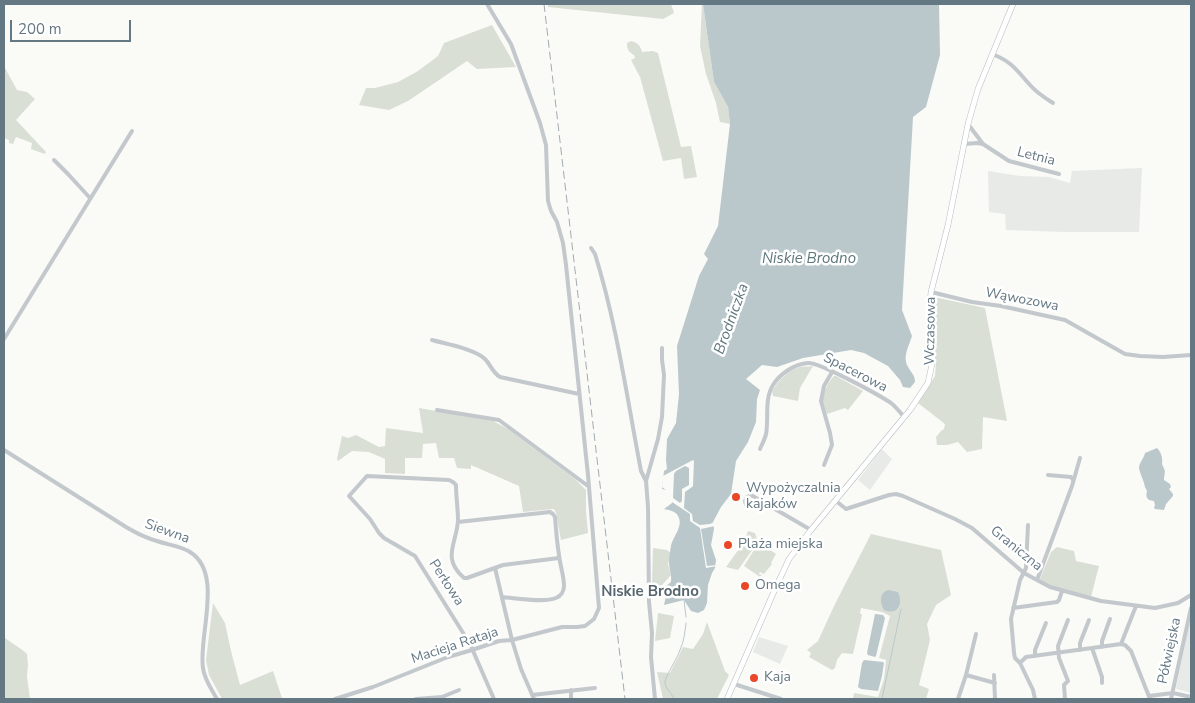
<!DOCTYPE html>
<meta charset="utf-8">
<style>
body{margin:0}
#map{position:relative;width:1195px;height:703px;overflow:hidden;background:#fafaf7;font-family:"Nunito Sans",sans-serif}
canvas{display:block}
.frame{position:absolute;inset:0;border:5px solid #647883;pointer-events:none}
.scale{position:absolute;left:10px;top:20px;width:121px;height:22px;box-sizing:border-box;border:2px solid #647883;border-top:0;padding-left:6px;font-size:15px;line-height:18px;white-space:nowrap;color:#647883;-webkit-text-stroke:4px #fff;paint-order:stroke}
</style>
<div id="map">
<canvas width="1195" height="703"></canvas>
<div class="frame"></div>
<div class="scale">200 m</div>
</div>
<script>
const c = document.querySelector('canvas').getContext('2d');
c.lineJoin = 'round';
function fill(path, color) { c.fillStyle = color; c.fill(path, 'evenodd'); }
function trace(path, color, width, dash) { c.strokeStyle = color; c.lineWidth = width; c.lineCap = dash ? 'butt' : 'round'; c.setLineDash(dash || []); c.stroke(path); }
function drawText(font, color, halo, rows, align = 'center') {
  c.font = font + ' "Nunito Sans",sans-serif'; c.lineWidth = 5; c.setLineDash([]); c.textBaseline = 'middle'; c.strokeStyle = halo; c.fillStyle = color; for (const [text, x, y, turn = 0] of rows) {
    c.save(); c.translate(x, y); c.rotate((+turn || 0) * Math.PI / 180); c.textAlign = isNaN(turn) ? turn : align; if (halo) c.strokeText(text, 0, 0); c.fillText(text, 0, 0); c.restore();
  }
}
const built = new Path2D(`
 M1142,168L1139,232H1064L1006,230L1005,214L989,212L988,171L1020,176L1049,177L1070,183L1072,171Z
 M882,449L892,459L870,490L858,480Z
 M1191,615V693L1177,689L1176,688Z
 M759,637L788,646L780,664L753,652Z`);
const green = new Path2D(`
 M548,4H671L674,13L663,19L548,7Z
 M702,4H703L714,82L728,107L730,124L720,122L716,103L706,74L700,46Z
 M492,25L516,67L477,69L467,61L408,101L389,110L359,105L366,88H375L398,82L418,71L438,56L444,43Z
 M631,41C638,43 640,45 642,52L653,51L658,53L681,147L691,146L697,177L684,179L681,158L663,161L640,77L631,60L635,58L634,55C629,52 627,50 627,43Z
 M4,66L17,90L27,92L35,99L16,120L46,152L45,154L31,149L32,143L16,137L13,144L9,143V140L4,138Z
 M934,297L985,308L1007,421L983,417L982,449L967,452L958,442L947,445H937L936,437L941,431L944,429L945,424L918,403L935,376L936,362L933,310Z
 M813,366L800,388L798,401L773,396L772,391C778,381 788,370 800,367C804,366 809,367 813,366Z
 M834,376H836L863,391L848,410L845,408L827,414C826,411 824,406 823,402C822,394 828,382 834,376Z
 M419,408L493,421L508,429L575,479L586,490V510L588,533L561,540L556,513L554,509L523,512L519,486L471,465V469L457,468L454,458H439L436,443L423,444L422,458H405V474L385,473V459L369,452L352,451L338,461L337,459L342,436L348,438L356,435L379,447L385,446L386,428L423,433Z
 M748,531L755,533L758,542L738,570L726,567L744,542Z
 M871,534L941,550L951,595L936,605L927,624L930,640L919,685L929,689L926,699H853L854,693L878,697L884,679L886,660L879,658L890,616L882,612L861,608L860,613L862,615L853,654L842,653L837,660L835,668L832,670L809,657L811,653L807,650L818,641L835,604Z
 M759,542L776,554L771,563L772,564L764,574L760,572L759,574L762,575L760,577L744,566Z
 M1057,547L1074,551L1076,561L1099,566L1091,597L1062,590L1039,581L1051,552Z
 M653,548L667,550L671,553L668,564L671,575L663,584L658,595H654L652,582Z
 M213,603L225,623L231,651L240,685L273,671L282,698L278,699H222L209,675L206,660Z
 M658,613L674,616L670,638L655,641Z
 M707,622L725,671L729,675L717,699H663L657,672L670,673L683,647L693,649L703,634Z
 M4,637C11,643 20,647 27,654L28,665L27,676L30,699H4Z`);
const water = new Path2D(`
 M703,4H939L940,55L926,107L913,117L902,310L912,336C909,346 902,357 908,367C912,374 915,375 915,382L910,388L903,387L900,380L888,366L864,353L851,350L803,358L777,367L762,365L746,379L760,390L757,399L756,422L748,442L736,461L731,494L721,507L713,522L714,529L711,545L716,560L715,568L712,573L708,585L707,603L704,610L698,613L691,611L684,600L664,605L667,592L664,588L671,582C672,575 669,569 669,562C669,557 670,551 671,546C673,536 684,526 678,516C676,511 668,510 664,509L672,503V491L662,489L664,471L667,469L666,460L667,439L676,423L679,394L677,346L699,276L708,259L704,254L718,226L730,124L728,107L714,82Z
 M1157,448C1161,452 1163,458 1162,464L1165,471L1164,478V480L1170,484L1171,487L1169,489L1173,494V496L1166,504L1164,510L1155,509L1154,508L1155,505L1154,501L1149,500C1146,497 1146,495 1147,491L1145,487C1144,481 1140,474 1139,468C1139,463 1144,458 1145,453Z
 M888,590L898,592C903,603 899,616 884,610C880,603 879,593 888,590Z
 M875,614L883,615L885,618L876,656L875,657L868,655L867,653Z
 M864,660L883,662L884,663L882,676L878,691L861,689L858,687L862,663Z`);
const pier = new Path2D(`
 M693,460L694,461L693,486L692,487L685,492L684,508L692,514L693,521L700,525L710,524L716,521L715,526L701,529L707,566L717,565V566L706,568L700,528L690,521V514L672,502L670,500L671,494L662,487L663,476ZM685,466L689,468V485L682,489V501L680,503L673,498L674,474L676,471Z`);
const stream = new Path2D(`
 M684,600L686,617
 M674,699C672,693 665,689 665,682C665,677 678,657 680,650C684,642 685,631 686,623
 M882,699L901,609`);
const street = new Path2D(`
 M992,54C1013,62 1017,71 1031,86C1037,93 1045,98 1053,103
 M968,124L983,144
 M964,144L977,143L983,144L1009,161L1059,174
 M54,160L68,174L90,198
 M591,248L595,254C617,325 627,398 641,471L646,481
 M931,292L972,302L1001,306L1065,320L1125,354L1140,356L1163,357L1191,355
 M4,339L132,131
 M432,340C446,344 475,349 485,359C491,365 492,372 500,377L579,394
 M437,410L499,420L588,486
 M760,449C762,444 765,439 766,434C769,419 764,399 773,385C780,374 794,364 808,363C819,362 879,395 891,403C896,407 900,412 904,417
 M4,450L126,527C136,533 146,538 157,541C168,545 181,546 190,552C224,573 198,636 203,668C204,679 212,690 217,699
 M824,465L832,445L830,433L821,401L824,386L832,372
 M1048,475L1071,477L1073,480
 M759,499L753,506L750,507L746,505L745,501L747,497L751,495L811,530
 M836,501L846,509L889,495L896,494L903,496L955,519L972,528L1024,573L1050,587L1101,601L1155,608L1178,603L1191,595
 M458,522L550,512L553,514L555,517C556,530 557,543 559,555C560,565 564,576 564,586C564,591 561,596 556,598C543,603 516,598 502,597
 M495,568L512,640L521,669L534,699
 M1037,580L1072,486L1080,458
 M1013,608L1057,602L1059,600L1062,591
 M1121,644L1136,606
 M1102,647V641L1110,619
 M1092,648L1102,677V683
 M1080,650V643L1089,620
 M1035,656V650L1046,623
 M1020,663L1015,658L1014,653L1011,619L1020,580L1026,568L1028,525
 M966,675L995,683
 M994,675L995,699
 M734,684L781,699
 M571,690V699
 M532,695L595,688
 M1149,696L1173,693L1191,697
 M335,699L373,687L448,657L472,650L499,641L512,640L562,627H577L585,626L594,619L599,608L588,475L566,265L563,243L557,222L551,211L548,201L546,145L540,123L511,44L487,4
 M416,699L442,697L459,690
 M494,699L470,644L415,556L384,538L379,533L370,519L349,496L367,476L449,480L453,482L456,485C456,497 458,509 458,520C457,543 441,558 464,578H467L503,565L559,558
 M655,699L651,657L652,633L649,602L648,507L646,481L658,439L662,417L664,375L662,360V348
 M958,699L966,675L976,634
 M1035,699L1033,690L1020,663L1026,657L1121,644L1125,645L1131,651L1150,699
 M1065,699L1064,685L1068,681L1059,658L1058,646L1068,620
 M1171,699L1191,608`);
const secondary = new Path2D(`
 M727,699L776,587L789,559L811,530L910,410L928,383L932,364L933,353L930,305L931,292L948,225L968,124L978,89L1013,4`);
const rail = new Path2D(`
 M544,4L625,699`);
const markers = [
 [736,497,5,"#e94728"],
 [728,545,5,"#e94728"],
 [745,586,5,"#e94728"],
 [754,678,5,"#e94728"]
];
const streetNames = [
 ["Letnia",1036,157,14],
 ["Wąwozowa",1022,300,11],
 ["Wczasowa",931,331,-89],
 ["Spacerowa",855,373,27],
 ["Siewna",167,532,20],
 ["Graniczna",1016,549,39],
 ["Perłowa",446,583,57],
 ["Macieja Rataja",455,646,-18],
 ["Półwiejska",1170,651,-78]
];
const poiNames = [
 ["Wypożyczalnia",746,489],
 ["kajaków",746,505],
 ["Plaża miejska",738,545],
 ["Omega",755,586],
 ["Kaja",764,678]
];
const waterNames = [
 ["Niskie Brodno",809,259],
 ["Brodniczka",732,319,-70]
];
const neighbourhoodNames = [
 ["Niskie Brodno",650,592]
];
fill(built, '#e8eae8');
fill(green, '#dadfd6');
fill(water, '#bac8cb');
fill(pier, '#fafaf7');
trace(stream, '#bac8cb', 1);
trace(secondary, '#b5bcc0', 6);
trace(street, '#c3c8cc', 4);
trace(secondary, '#fff', 5);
trace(rail, '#a2abb0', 1, [8, 4]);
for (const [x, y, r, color] of markers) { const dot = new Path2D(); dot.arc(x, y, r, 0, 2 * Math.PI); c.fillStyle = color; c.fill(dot); trace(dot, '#fff', 2); }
drawText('14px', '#647883', '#fff', streetNames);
drawText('14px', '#647883', '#fff', poiNames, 'left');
drawText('italic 15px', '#5e777d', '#fff', waterNames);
drawText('bold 15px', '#56656e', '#fff', neighbourhoodNames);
</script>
